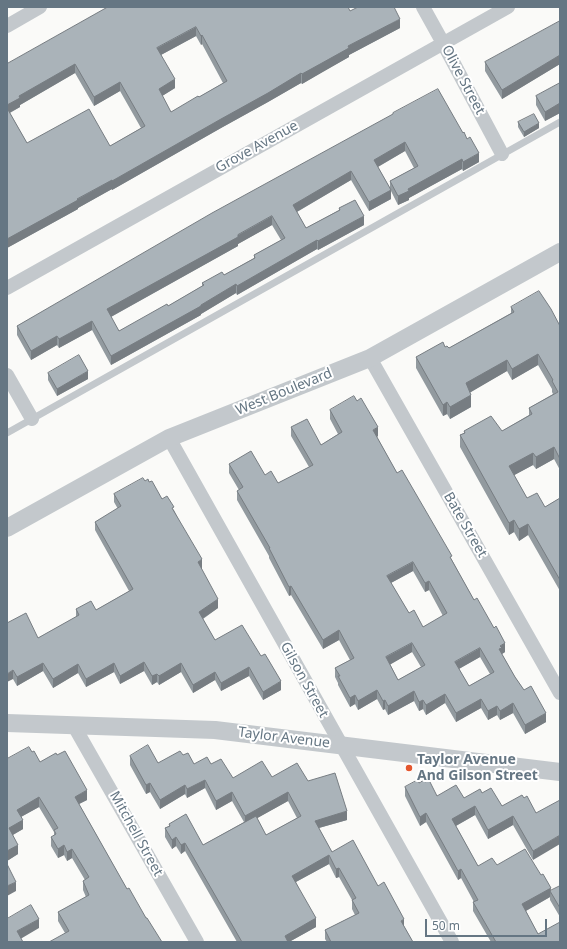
<!DOCTYPE html>
<style>
body{margin:0}
#map{position:relative;width:567px;height:949px;overflow:hidden;background:#fafaf8;font-family:"Noto Sans",sans-serif}
canvas{display:block}
.frame{position:absolute;inset:0;border:8px solid #657683;pointer-events:none}
.scale{position:absolute;left:425px;top:919px;width:122px;height:18px;box-sizing:border-box;border:2px solid #657683;border-top:0;padding-left:5px;font-size:12px;line-height:14px;white-space:nowrap;color:#657683;-webkit-text-stroke:3px #fff;paint-order:stroke}
</style>
<div id="map">
<canvas width="567" height="949"></canvas>
<div class="frame"></div>
<div class="scale">50 m</div>
</div>
<script>
const c = document.querySelector('canvas').getContext('2d');
c.lineJoin = 'round';
function trace(path, color, width, dash) { c.strokeStyle = color; c.lineWidth = width; c.lineCap = dash ? 'butt' : 'round'; c.setLineDash(dash || []); c.stroke(path); }
function fill(path, color) { c.fillStyle = color; c.fill(path, 'evenodd'); }
function drawText(font, color, halo, rows, align = 'center') {
  c.font = font + ' "Noto Sans",sans-serif'; c.lineWidth = 4; c.setLineDash([]); c.textBaseline = 'middle'; c.strokeStyle = halo; c.fillStyle = color; for (const [text, x, y, turn = 0] of rows) {
    c.save(); c.translate(x, y); c.rotate((+turn || 0) * Math.PI / 180); c.textAlign = isNaN(turn) ? turn : align; if (halo) c.strokeText(text, 0, 0); c.fillText(text, 0, 0); c.restore();
  }
}
const service = new Path2D(`
 M7,433L560,122`);
const minor = new Path2D(`
 M423,7L443,43L502,154
 M7,26L40,7
 M7,288L508,7
 M370,358L560,693
 M7,375L32,419
 M169,438L452,942
 M74,726L197,942`);
const tertiary = new Path2D(`
 M7,528L169,438L370,358L560,252
 M7,723L215,730L560,772`);
const wall = new Path2D(`
 M108,7L350,11L400,28L349,55V57L322,72L302,84L301,83L268,102L221,128L112,190V189L78,208V209L7,248V64ZM196,36L201,45L202,44L223,83L199,97L171,112L162,96L175,88L161,55ZM75,73L94,106L120,91L141,128L110,146L27,143L10,113L20,107V105Z
 M560,21V64L502,99L485,71V62Z
 M560,83V113L545,121L536,105V96Z
 M393,113L479,162L463,171L462,169L409,198V200L398,205L391,191V199L369,211L351,180L297,212L306,228L339,210V208L364,225L318,250L317,249L237,295L236,293L201,314V315L111,365L92,330L59,348L57,345L31,360L17,335V326L393,115ZM405,151L414,168L390,181V188L378,167ZM272,225L281,240L254,255V258L224,275L202,283V286L168,306L119,331L111,317L238,246V244Z
 M518,122L539,128L524,137L518,127Z
 M511,307L560,326V470L554,459L536,469L533,465L514,475L527,498L545,507L560,498V591L528,535L519,541L514,532L509,535L460,447V435L464,433V431H502L529,415V408L553,394L552,392V389L538,365L512,380L507,371L470,392L471,407L450,419L447,414L443,416L416,368V357L445,347L449,348L511,313Z
 M48,373L88,379L57,396L48,380Z
 M330,410L378,436L377,437L397,473L452,560L474,600L505,652L502,654L515,677L546,722L525,734L513,713L500,720L497,715L488,720L481,708L456,722L445,703L426,715L423,709L419,711L414,701L388,715L385,709L383,710L377,699L358,710L355,704L350,707L338,685V683L335,677V668L350,660L339,640L323,649L291,595L289,596L269,558V556L237,500V491L239,490L229,473V464L265,475L278,483L309,467L291,436V427L321,445L338,434L330,419ZM413,571L425,592L429,590L443,616L423,627L409,613L391,583ZM412,652L421,667L398,680L390,664ZM480,657L490,674L469,686L459,669Z
 M145,481L149,482L162,499L174,510L202,568H201L218,608L203,619L215,640L281,690L263,700L249,676L221,691L215,680L193,693L181,672L159,685L157,682L152,685L144,671L120,684L114,672L86,687L78,673L53,688L43,671L17,686L13,679L7,623L38,638L76,617V609L96,610L129,591L95,530V522L118,509L114,502V494Z
 M32,752L40,762L87,800L79,804L127,889L146,918L65,933L58,921V912L86,897L83,890V881L85,880L72,858L67,861L64,855L58,858L51,846V837L54,836V832L39,807L21,817L23,829L13,835L18,854L7,861V759Z
 M183,755L194,764H211L233,778L272,777L308,781L347,820L319,828L332,852L378,886L404,926L413,942H327L325,939V930L355,915L352,909V900L339,877L336,878L329,864L296,882L316,927L289,942H237L185,851L181,854L176,846L172,849L165,837V828L169,826V824L203,845L244,822L232,801L216,810L205,788L187,798L185,794L160,809L150,792L146,794L130,765V756L158,763ZM288,801L297,818L266,835L257,818Z
 M425,782L437,796L464,798L482,793L502,806L524,798L536,813L533,860L513,825L488,839L475,815L456,826L478,866L497,865L541,875L551,891L560,886V917L550,900V897L526,911L538,934L560,942H491L473,911V902H474L461,878L458,880L426,822L420,826L405,796V787L419,783Z`);
const shadedWall = new Path2D(`
 M400,19V28L349,55V57L302,84V74L348,46Z
 M196,27V36L157,57V48Z
 M202,35V44L201,45V36Z
 M560,55V64L502,99V90Z
 M75,64V73L20,105V107L7,114V105L19,96Z
 M301,73V83L268,102L221,128L112,190V181Z
 M175,79V88L159,98V89Z
 M120,82V91L94,106V97Z
 M560,103V113L545,121V112Z
 M539,123V128L524,137V132Z
 M405,142V151L374,169V160Z
 M479,153V162L463,171V162Z
 M462,159V169L409,198V200L398,205V196L408,189Z
 M351,171V180L293,214V205Z
 M112,180V189L78,208V209L7,248V239Z
 M391,190V199L369,211V202Z
 M272,216V225L238,244V246L107,319V309Z
 M364,216V225L318,250V241Z
 M317,240V249L237,295V286Z
 M236,284V293L201,314V315L111,365V356L201,305Z
 M92,321V330L59,348V339Z
 M57,336V345L31,360V351Z
 M538,354V365L512,380V369Z
 M507,360V371L466,395V383Z
 M88,371V379L57,396V389Z
 M471,395V407L450,419V407Z
 M447,402V414L443,416V405Z
 M378,427V436L373,439V430Z
 M554,447V459L536,469V457Z
 M533,453V465L509,478V466Z
 M514,520V532L509,535V523Z
 M528,524V535L519,541V529Z
 M202,559V568L198,570V562Z
 M413,562V571L387,585V576Z
 M429,581V590L425,592V583Z
 M291,586V595L289,596V587Z
 M218,599V608L199,621V612Z
 M339,630V640L323,649V640Z
 M412,643V652L386,667V657Z
 M505,643V652L502,654L499,649L500,646Z
 M480,648V657L455,671V662Z
 M144,662V671L120,684V676Z
 M43,663V671L17,686V677Z
 M114,663V672L86,687V679Z
 M181,663V672L159,685V676Z
 M78,664V673L53,688V679Z
 M249,667V676L221,691V683Z
 M13,670V679L7,682V674Z
 M215,672V680L193,693V685Z
 M157,674V682L152,685V676Z
 M281,681V690L263,700V692Z
 M377,690V699L358,710V701Z
 M414,691V701L388,715V706Z
 M445,694V703L426,715V705Z
 M355,695V704L350,707V698Z
 M481,699V708L456,722V713Z
 M385,700V709L383,710V701Z
 M423,700V709L419,711V702Z
 M513,703V713L500,720V711Z
 M497,706V715L488,720V711Z
 M546,713V722L525,734V725Z
 M205,780V788L187,798V789Z
 M150,783V792L146,794V785Z
 M185,785V794L160,809V800Z
 M87,790V800L75,806V797Z
 M232,792V801L216,810V801Z
 M288,792V801L245,825V816Z
 M39,797V807L17,819V810Z
 M475,806V815L452,828V819Z
 M347,811V820L315,829V821Z
 M426,813V822L420,826V817Z
 M513,816V825L488,839V830Z
 M23,820V829L9,837V828Z
 M560,835V844L533,860V851Z
 M176,837V846L172,849V840Z
 M185,843V851L181,854V845Z
 M18,845V854L7,861V851Z
 M64,845V855L58,858V849Z
 M72,849V858L67,861V852Z
 M329,855V864L292,884V876Z
 M339,868V877L336,878V869Z
 M461,869V878L458,880V871Z
 M16,882V891L7,896V886Z
 M551,888L550,897L522,913V904Z
 M316,918V927L289,942H285V936Z
 M39,919V928L17,941V931Z
 M404,919V928L401,921Z`);
const building = new Path2D(`
 M108,7H348L350,11L358,7H394L400,19L348,46L349,48L322,63L302,74L301,73L268,93L221,119L112,181V180L77,199L78,200L7,239V108L27,143L89,109L110,146L145,126L120,82L94,97L75,64L19,96L20,98L7,105V64ZM196,27L201,36L202,35L227,81L199,97L198,96L171,112L159,89L175,79L157,48Z
 M560,21V55L502,90L485,62Z
 M560,83V103L545,112L536,96Z
 M438,89L463,133L464,132L467,139L470,137L479,153L463,162L462,159L408,189L409,191L398,196L390,181L418,166L405,142L374,160L391,190L369,202L351,171L293,205L306,228L340,210L339,208L355,200L364,216L318,241L317,240L237,286L236,284L201,305V306L111,356L92,321L59,339L57,336L31,351L17,326L212,213L393,114V113ZM272,216L285,238L254,255L255,258L224,275L222,272L202,283L204,285L168,306L167,304L119,331L107,309L238,237V235Z
 M534,114L539,123L524,132L518,122Z
 M539,291L551,309L560,326V459L554,447L536,457L533,453L509,466L527,498L537,493L545,507L560,498V580L528,524L519,529L514,520L509,523L460,435L465,433L464,431L491,416L502,431L532,414L529,408L558,392L552,381L553,380L538,354L512,369L507,360L466,383L471,395L450,407L447,402L443,405L416,357L443,342L445,347L447,346L449,348L514,312L511,307Z
 M79,355L88,371L57,389L48,373Z
 M354,396L357,401L361,398L378,427L373,430L397,473L402,470L452,556L450,557L474,600L477,598L494,628L496,626L505,643L500,646L502,648L499,649L515,677L524,690L531,686L546,713L525,725L513,703L500,711L497,706L488,711L481,699L456,713L445,694L426,705L423,700L419,702L414,691L388,706L385,700L383,701L377,690L358,701L355,695L350,698L338,676H340L335,668L354,658L339,630L323,640L291,586L289,587L269,548H270L237,491L243,487L229,464L251,451L265,475L271,471L278,483L313,465L291,427L307,419L321,445L342,432L330,410ZM413,562L425,583L429,581L447,613L423,627L414,610L409,613L387,576ZM412,643L425,665L398,680L386,657ZM480,648L494,672L469,686L455,662Z
 M143,478L145,481L148,479L149,482L152,481L162,499L167,496L174,507L172,508L202,559L198,562L218,599L199,612L215,640L242,625L261,656L265,654L281,681L263,692L249,667L221,683L215,672L193,685L181,663L159,676L157,674L152,676L144,662L120,676L114,663L86,679L78,664L53,679L43,663L17,677L13,670L7,674V623L26,613L38,638L79,615L76,609L91,601L96,610L133,589L95,522L121,506L114,494Z
 M148,745L158,763L180,751L183,755L188,753L194,764L207,757L211,764L221,759L233,778L262,761L272,777L297,763L308,781L335,773L347,811L315,821L332,852L353,840L378,886L384,882L404,919L401,921L413,942H331L325,930L359,913L352,900L356,898L339,868L336,869L329,855L292,876L316,918L285,936L288,942H242L185,843L181,845L176,837L172,840L165,828L170,826L169,824L186,814L203,845L256,816L266,835L301,816L288,792L245,816L232,792L216,801L205,780L187,789L185,785L160,800L150,783L146,785L130,756Z
 M29,747L32,752L34,751L40,762L56,753L57,755L65,751L87,790L75,797L127,889L129,888L146,918H147L162,942H49L69,931L58,912L89,895L83,881L89,877L72,849L67,852L64,845L58,849L51,837L56,834L54,830L58,828L39,797L17,810L23,820L9,828L18,845L7,851V759Z
 M418,780L419,783L424,780L425,782L429,780L437,796L456,785L464,798L480,789L482,793L491,788L502,806L522,795L524,798L527,796L536,813L560,800V835L533,851L513,816L488,830L475,806L452,819L478,866L492,858L497,865L525,849L541,875L543,874L551,888L522,904L538,934L560,922V942H496L473,902L478,900L461,869L458,871L426,813L420,817L405,787Z
 M7,864L16,882L7,886Z
 M560,886V908L550,891Z
 M31,905L39,919L17,931L23,942H7V919Z`);
const markers = [
 [409,768,4,"#e4572e"]
];
const streetNames = [
 ["Olive Street",463,80,62],
 ["Grove Avenue",257,147,-29],
 ["West Boulevard",284,392,-22],
 ["Bate Street",465,525,60],
 ["Gilson Street",304,680,61],
 ["Taylor Avenue",284,738,7],
 ["Mitchell Street",136,834,61]
];
const poiNames = [
 ["Taylor Avenue",417,760],
 ["And Gilson Street",417,776]
];
trace(service, '#c3c8cc', 7);
trace(minor, '#c3c8cc', 14);
trace(tertiary, '#c3c8cc', 18);
fill(wall, '#929a9f');
fill(shadedWall, '#777d82');
fill(building, '#aab3b9');
trace(building, '#777d82', 1);
for (const [x, y, r, color] of markers) { const dot = new Path2D(); dot.arc(x, y, r, 0, 2 * Math.PI); c.fillStyle = color; c.fill(dot); trace(dot, '#fff', 1.5); }
drawText('14px', '#657683', '#fff', streetNames);
drawText('bold 14px', '#657683', '#fff', poiNames, 'left');
</script>
